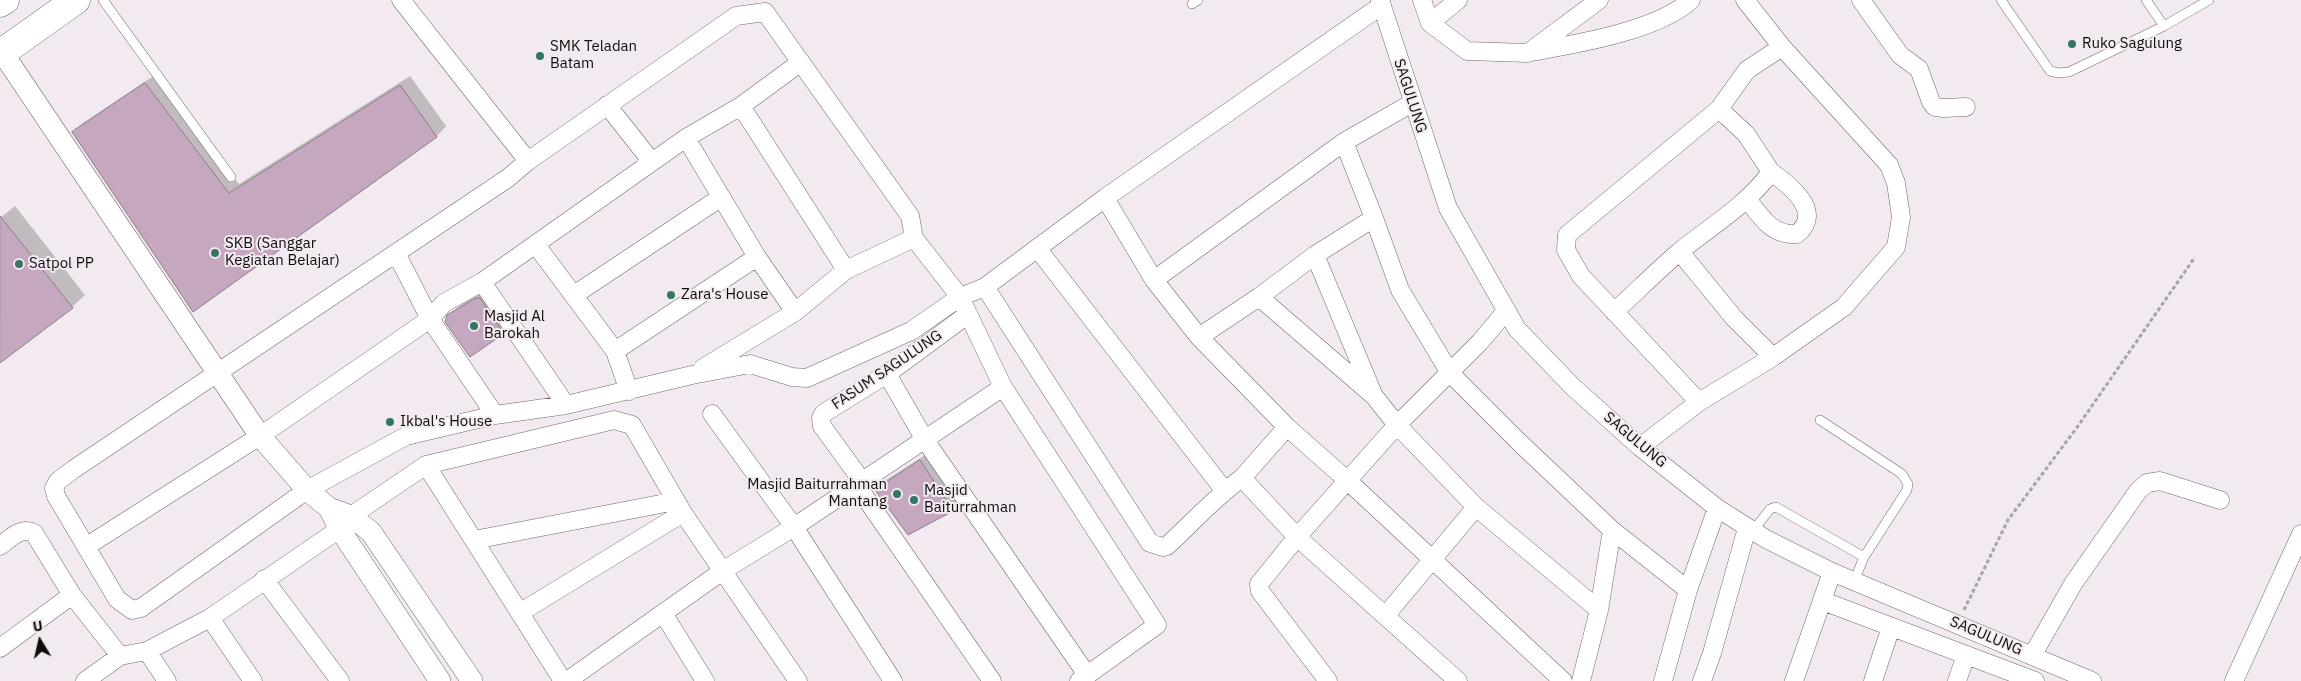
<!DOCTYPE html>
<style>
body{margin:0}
#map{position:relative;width:2301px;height:681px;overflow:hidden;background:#f2eaf0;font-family:"IBM Plex Sans",sans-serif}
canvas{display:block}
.north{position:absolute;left:15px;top:616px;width:50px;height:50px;-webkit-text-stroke:4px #f2eaf0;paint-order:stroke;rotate:351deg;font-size:14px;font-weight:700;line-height:20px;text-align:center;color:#0e0b0d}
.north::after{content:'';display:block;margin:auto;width:18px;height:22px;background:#0e0b0d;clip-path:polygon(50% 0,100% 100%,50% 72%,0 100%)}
</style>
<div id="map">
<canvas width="2301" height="681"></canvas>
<div class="north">U</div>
</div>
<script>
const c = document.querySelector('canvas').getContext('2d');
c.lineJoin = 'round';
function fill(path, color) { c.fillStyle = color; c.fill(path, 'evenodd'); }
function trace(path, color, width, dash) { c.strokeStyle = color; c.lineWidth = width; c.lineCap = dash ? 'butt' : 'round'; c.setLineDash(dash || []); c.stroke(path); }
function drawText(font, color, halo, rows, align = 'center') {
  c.font = font + ' "IBM Plex Sans",sans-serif'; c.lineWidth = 4; c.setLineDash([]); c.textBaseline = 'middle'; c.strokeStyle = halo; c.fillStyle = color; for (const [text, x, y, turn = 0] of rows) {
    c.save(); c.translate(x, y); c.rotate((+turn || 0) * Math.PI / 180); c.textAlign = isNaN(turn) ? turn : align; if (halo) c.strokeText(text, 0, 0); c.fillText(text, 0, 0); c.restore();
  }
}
const shadow = new Path2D(`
 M155,75L239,184L410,76L446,126L437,136L193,311L74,132L83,123Z
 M15,206L85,295L72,307L0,362V218Z
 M485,289L508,326L498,336L448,316L459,306Z
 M930,452L961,501L952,510L876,490L886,480Z`);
const building = new Path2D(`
 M145,83L229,193L400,85L437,137L193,312L72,132Z
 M0,216L73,308L0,363Z
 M480,298L500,328L499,337L470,357L445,322L447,315L474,299Z
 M920,460L953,511L908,535L875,490Z`);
const path = new Path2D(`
 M1964,610L2008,520L2078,426L2195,257`);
const service = new Path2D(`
 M103,0L231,177
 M2001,0L2050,71L2059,73L2069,72L2164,26L2209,0
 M2146,0L2164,26
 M1192,4L1198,0
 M1753,531L1770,509L1776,507L1864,557L1907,490L1908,484L1902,474L1820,420
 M1854,581L1864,557`);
const minor = new Path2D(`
 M401,0L528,161
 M1380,0L1448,208L1517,329L1573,387L1640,447L1717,508L1766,539L1832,572L2092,681
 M1422,0L1430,23L1467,51L1528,53L1599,0
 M1861,0L1900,55L1919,69L1931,102L1935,107L1944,108L1966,107
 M1430,23L1458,0
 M1531,52C1576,44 1657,31 1691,0
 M607,105L652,162
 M741,106L846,270
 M686,138L757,257L795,312
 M1344,142L1374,218L1315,255L1259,297L1374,396L1397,425L1476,507L1599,610
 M1105,198L1154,280L1199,337L1287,427L1242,478
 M1747,199C1761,217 1772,236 1797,234C1824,212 1790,185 1771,172
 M1374,218L1400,290L1450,373L1520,443L1612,530L1599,610L1581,681
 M536,245L615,351L629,391
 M1037,248L1224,490
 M1680,252L1734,318L1773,357
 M396,253L430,319L495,415
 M1315,255L1373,394
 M1154,280L1344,142L1412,103
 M482,282L566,405
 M985,287L1150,543L1163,547L1167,546C1192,523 1215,497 1242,478L1297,537L1458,681
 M574,295L720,198
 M1614,312C1636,292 1657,271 1679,252C1711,226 1746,206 1771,172L1746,134L1719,109
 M1199,337L1259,297
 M615,351L757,257
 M703,368L795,312L846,270L914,238
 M887,374L925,440L1087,675
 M1699,402L1581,276L1566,250L1567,235L1719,109L1747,70L1782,47
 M712,414L794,527L893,681
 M1287,427L1348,481L1563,681
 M1640,447L1699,402L1773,357L1844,307L1896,247L1901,217L1896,183L1889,165L1782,47L1745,0
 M426,465L563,681
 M862,481L822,426L821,418L824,413L887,374L967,315
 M856,484L992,681
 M1612,530L1688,590
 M474,540L676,501
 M0,546C10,539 21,526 34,533L72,595L120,656
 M87,546L260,436L430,319L444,303L482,282L686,138L741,106L801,62
 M264,579L340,681
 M1823,601L2035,681
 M521,612L683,513
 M663,613L705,681
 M1386,615L1476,507
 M210,618L253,681
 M0,648L72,595
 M147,651L167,681
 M2032,656L2073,584L2138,491L2147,483L2160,481L2220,500
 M85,681L120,656L147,651L210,618L335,532L351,516L426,465L614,420L632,425L683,513L798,681
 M567,681L724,570L794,527L1003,387
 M1079,681L1157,625L1003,387L960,297L911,331L807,378L792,377L750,364L692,375L566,405L495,415L406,436L307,490L141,608L132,610L117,599L56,496L54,488L58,481L74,469L508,178L528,161L736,16L765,12L910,216L914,238L960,297L985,287L1105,198L1382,5
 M1328,681L1260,591L1259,584L1297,537L1397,425L1480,342L1506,311
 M1663,681L1688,590L1717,508
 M1702,681L1712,653L1747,528
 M1794,681L1832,572
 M1873,681L1891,627
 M1957,681L1966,655
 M2234,681L2301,534`);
const tertiary = new Path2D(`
 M2,52L260,436L307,490L329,508L351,516L371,532L472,681
 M329,508L339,528L440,681`);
const trunk = new Path2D(`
 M0,3L5,0
 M0,54L76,0`);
const markers = [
 [2072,44,5,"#367562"],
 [540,56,5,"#367562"],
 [215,253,5,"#367562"],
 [19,264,5,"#367562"],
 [671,295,5,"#367562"],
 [474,326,5,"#367562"],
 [390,422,5,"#367562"],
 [897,494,5,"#367562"],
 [914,500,5,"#367562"]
];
const poiNames = [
 ["Ruko Sagulung",2082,44],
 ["SMK Teladan",550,47],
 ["Batam",550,64],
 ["SKB (Sanggar",225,244],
 ["Kegiatan Belajar)",225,261],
 ["Satpol PP",29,264],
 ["Zara's House",681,295],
 ["Masjid Al",484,317],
 ["Barokah",484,334],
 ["Ikbal's House",400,422],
 ["Masjid Baiturrahman",887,485,"right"],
 ["Mantang",887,502,"right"],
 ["Masjid",924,491],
 ["Baiturrahman",924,508]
];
const streetNames = [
 ["SAGULUNG",1410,96,72],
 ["FASUM SAGULUNG",887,370,-34],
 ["SAGULUNG",1635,440,40],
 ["SAGULUNG",1986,636,23]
];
fill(shadow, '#0003');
fill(building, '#c5a8bf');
trace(building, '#888086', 1);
trace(service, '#70686e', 10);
trace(minor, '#70686e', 19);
trace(tertiary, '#70686e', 22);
trace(trunk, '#70686e', 29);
trace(path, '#a9a2a7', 3, [4, 2.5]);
trace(service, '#fff', 9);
trace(minor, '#fff', 18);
trace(tertiary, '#fff', 21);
trace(trunk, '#fff', 28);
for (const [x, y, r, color] of markers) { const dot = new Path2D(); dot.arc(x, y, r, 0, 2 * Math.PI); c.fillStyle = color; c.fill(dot); trace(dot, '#f2eaf0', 2); }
drawText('15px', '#0e0b0d', '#f2eaf0', poiNames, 'left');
drawText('15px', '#0e0b0d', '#f2eaf0', streetNames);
</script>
